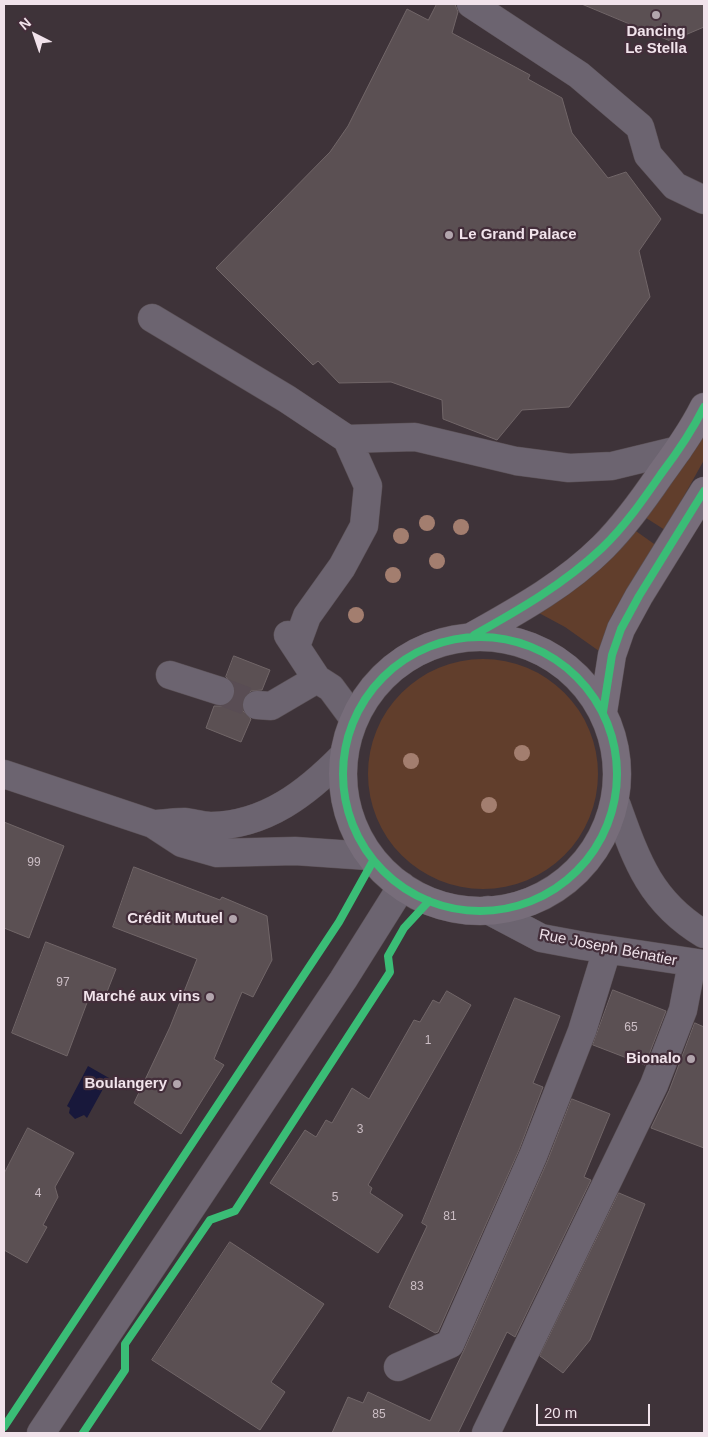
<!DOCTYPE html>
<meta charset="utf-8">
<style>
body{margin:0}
#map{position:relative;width:708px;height:1437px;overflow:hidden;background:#3e3339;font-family:Helvetica,sans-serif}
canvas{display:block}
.frame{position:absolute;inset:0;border:5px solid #f1e3eb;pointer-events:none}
.north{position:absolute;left:10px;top:10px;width:50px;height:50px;-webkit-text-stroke:4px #432e3a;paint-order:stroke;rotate:319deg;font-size:14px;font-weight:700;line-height:20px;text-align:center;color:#f1e3eb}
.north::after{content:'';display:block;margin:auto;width:18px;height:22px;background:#f1e3eb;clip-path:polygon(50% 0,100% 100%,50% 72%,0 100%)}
.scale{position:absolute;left:536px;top:1404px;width:114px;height:22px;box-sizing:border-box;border:2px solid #f1e3eb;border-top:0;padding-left:6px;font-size:15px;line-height:18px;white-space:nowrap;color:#f1e3eb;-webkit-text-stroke:4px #432e3a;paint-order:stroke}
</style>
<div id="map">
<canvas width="708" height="1437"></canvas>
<div class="frame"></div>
<div class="north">N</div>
<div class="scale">20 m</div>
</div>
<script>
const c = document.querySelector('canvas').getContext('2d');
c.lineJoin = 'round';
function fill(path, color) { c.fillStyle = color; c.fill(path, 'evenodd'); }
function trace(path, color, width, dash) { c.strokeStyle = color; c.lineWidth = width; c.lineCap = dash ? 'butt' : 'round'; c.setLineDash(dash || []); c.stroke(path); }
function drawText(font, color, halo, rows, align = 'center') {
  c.font = font + ' Helvetica,sans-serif'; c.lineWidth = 4.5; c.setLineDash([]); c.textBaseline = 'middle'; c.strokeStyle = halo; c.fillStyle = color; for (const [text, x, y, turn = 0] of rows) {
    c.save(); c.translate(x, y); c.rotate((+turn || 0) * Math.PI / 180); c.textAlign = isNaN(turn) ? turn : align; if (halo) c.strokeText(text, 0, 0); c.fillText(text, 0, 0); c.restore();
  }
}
const green = new Path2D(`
 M704,428V460L665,530L643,516Z
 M633,529L657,546L612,615L599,651L565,627L539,613L537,608Z
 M368 774a115 115 0 1 1 230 0a115 115 0 1 1-230 0Z`);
const water = new Path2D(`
 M88,1066L109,1078L87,1118L84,1115L75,1119L69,1113L70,1108L67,1106Z`);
const building = new Path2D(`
 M437,4H455L458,12L452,33L530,75L528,79L562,98L572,133L608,178L626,172L661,219L639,251L650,297L590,379L569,407L522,410L497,440L443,419L442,400L391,382L339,383L318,361L313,365L216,268L330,152L348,126L407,9L428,20Z
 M582,4H704V27L671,41Z
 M234,656L270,670L262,690L251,691L244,697L242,703L243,711L251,719L241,742L206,728L214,706H224L230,703L235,696V687L226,677Z
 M4,822L64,846L29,938L4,928Z
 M134,867L220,900L222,897L267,916L272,960L253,997L242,992L214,1059L224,1065L181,1134L134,1103L170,1027L197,959L113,927Z
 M46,942L116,969L105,997L91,992L67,1056L12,1033Z
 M613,990L666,1011L645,1065L593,1045Z
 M447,991L471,1005L368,1185L372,1188L370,1193L403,1215L378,1253L270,1183L305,1130L316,1137L326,1120L332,1123L352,1088L369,1099L414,1020L420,1022L433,1000L439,1003Z
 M515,998L560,1016L533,1083L543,1087L519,1150L438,1332L435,1333L389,1307L427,1226L422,1223Z
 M695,1023L704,1027V1148L651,1128L669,1091Z
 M572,1099L610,1114L584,1177L591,1180L515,1337L507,1332L458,1433H332L348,1397L363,1403L368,1392L430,1421L464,1350L547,1162Z
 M28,1128L74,1153L55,1187L58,1197L43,1225L47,1227L27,1263L4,1250V1174Z
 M619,1193L645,1204L590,1340L563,1373L540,1356Z
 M230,1242L324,1304L271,1382L285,1392L260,1430L152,1360Z`);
const minorTunnel = new Path2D(`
 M220,691L257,705`);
const minor = new Path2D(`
 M471,4L579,75L640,127L648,155L675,186L704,200
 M152,318L287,399L347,439L415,437L516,461L569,468L612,466L678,450
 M288,635L317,679L331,688L354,719
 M296,646L307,616L342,567L364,526L368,486L347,439
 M170,675L220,691
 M257,705L271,706L317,679
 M4,774L153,824L182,843L217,853L295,851L368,856
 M617,806C637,862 651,902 704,934
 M153,824C163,824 174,822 184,822C193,823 202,826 211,826C266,825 307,793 344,755
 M488,910L541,938L584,946L704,964
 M398,1367L450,1344L533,1156L582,1031L607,950
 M41,1433L343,980L402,886
 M486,1433L654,1085L683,1010L692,963`);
const major = new Path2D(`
 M471,637C517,611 565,585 603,547C625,525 643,500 660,475C676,453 692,431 704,407
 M343 774a137 137 0 1 1 274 0a137 137 0 1 1-274 0Z
 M603,712L612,655L621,629L639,596L704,491`);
const cycleway = new Path2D(`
 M474,635C519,610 564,584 602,548C625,526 643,500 661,474C677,453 692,431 704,407
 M343 774a137 137 0 1 1 274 0a137 137 0 1 1-274 0Z
 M603,712L612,655L621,629L639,596L704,491
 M4,1427L339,922L373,861
 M83,1433L125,1370V1344L210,1220L235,1211L390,972L388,956L404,928L429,901`);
const trees = [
 [427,523],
 [461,527],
 [401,536],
 [437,561],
 [393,575],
 [356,615],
 [522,753],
 [411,761],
 [489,805]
];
const markers = [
 [656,15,5,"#b2a5ad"],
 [449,235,5,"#b2a5ad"],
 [233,919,5,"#b2a5ad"],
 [210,997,5,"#b2a5ad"],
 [691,1059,5,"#b2a5ad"],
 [177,1084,5,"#b2a5ad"]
];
const numberNames = [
 ["99",34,863],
 ["97",63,983],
 ["65",631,1028],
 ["1",428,1041],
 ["3",360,1130],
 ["4",38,1194],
 ["5",335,1198],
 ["81",450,1217],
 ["83",417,1287],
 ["85",379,1415]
];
const poiNames = [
 ["Dancing",656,32,"center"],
 ["Le Stella",656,49,"center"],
 ["Le Grand Palace",459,235,"left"],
 ["Crédit Mutuel",223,919],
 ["Marché aux vins",200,997],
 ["Bionalo",681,1059],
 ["Boulangery",167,1084]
];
const streetNames = [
 ["Rue Joseph Bénatier",608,948,11]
];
fill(green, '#613e2c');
fill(water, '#18183b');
fill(building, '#5b5053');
trace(building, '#716668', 1);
trace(minorTunnel, '#594d54', 28, [28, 14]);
trace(minor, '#5a5055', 29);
trace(major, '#5a5055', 29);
trace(minor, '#6c6470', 28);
trace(major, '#776d7a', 28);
trace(cycleway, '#3abd76', 8);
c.fillStyle = '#a37e6f';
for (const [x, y] of trees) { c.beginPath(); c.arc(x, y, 8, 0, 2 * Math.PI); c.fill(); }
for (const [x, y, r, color] of markers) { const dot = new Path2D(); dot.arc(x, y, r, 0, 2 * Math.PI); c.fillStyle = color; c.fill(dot); trace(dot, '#432e3a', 2); }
drawText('12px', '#ccbec5', null, numberNames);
drawText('bold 15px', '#f1e3eb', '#432e3a', poiNames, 'right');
drawText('15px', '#f1e3eb', '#432e3a', streetNames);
</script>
